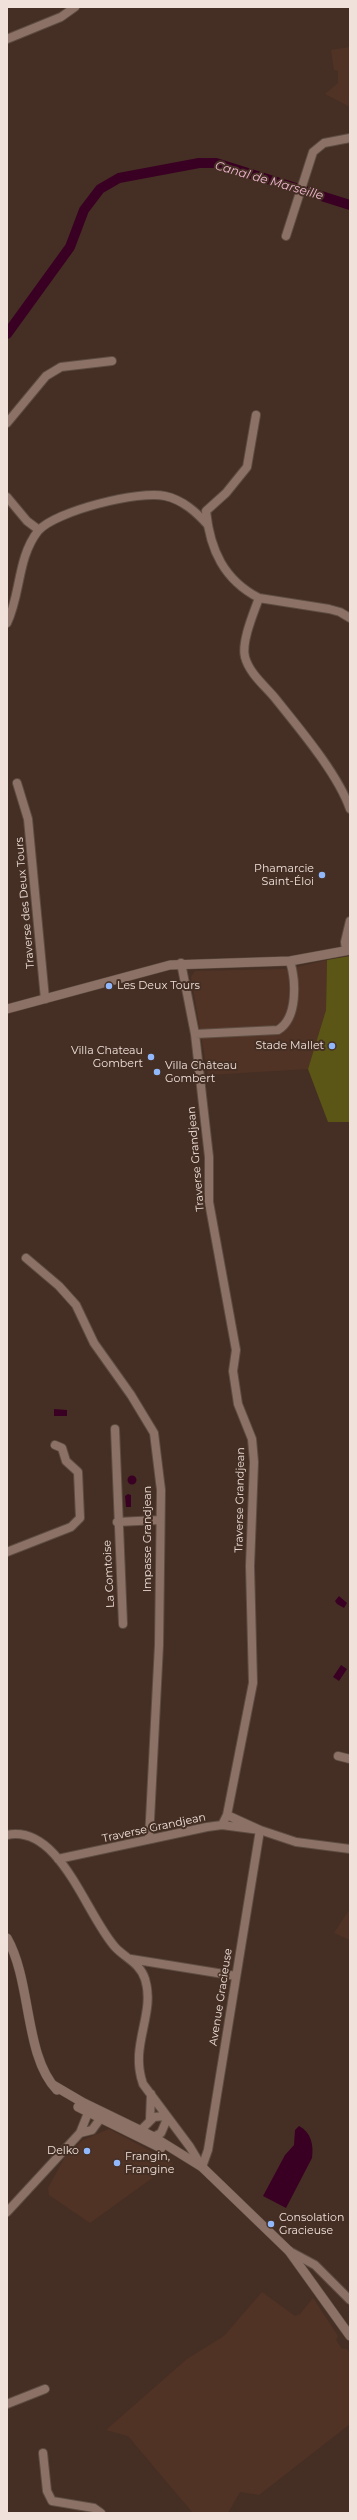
<!DOCTYPE html>
<meta charset="utf-8">
<style>
body{margin:0}
#map{position:relative;width:357px;height:2520px;overflow:hidden;background:#452f24;font-family:Montserrat,sans-serif}
canvas{display:block}
.frame{position:absolute;inset:0;border:8px solid #f0e1da;pointer-events:none}
</style>
<div id="map">
<canvas width="357" height="2520"></canvas>
<div class="frame"></div>
</div>
<script>
const c = document.querySelector('canvas').getContext('2d');
c.lineJoin = 'round';
function fill(path, color) { c.fillStyle = color; c.fill(path, 'evenodd'); }
function trace(path, color, width, dash) { c.strokeStyle = color; c.lineWidth = width; c.lineCap = dash ? 'butt' : 'round'; c.setLineDash(dash || []); c.stroke(path); }
function drawText(font, color, halo, rows, align = 'center') {
  c.font = font + ' Montserrat,sans-serif'; c.lineWidth = 4; c.setLineDash([]); c.textBaseline = 'middle'; c.strokeStyle = halo; c.fillStyle = color; for (const [text, x, y, turn = 0] of rows) {
    c.save(); c.translate(x, y); c.rotate((+turn || 0) * Math.PI / 180); c.textAlign = isNaN(turn) ? turn : align; if (halo) c.strokeText(text, 0, 0); c.fillText(text, 0, 0); c.restore();
  }
}
const built = new Path2D(`
 M350,47V107L325,94L338,83V71L334,70L331,50Z
 M327,960L326,1010L308,1069L208,1075L191,977L195,971L289,969Z
 M350,1909V1940L334,1933Z
 M109,2129L173,2163L90,2223L49,2195L48,2188L65,2157L83,2140Z
 M262,2292L295,2316L300,2314L313,2298L338,2336L336,2340L342,2349H347L350,2354V2424L259,2495L240,2492L228,2513H193L128,2436L106,2430L187,2359L224,2336Z`);
const green = new Path2D(`
 M350,956V1122H328L308,1069L326,1010L327,960Z`);
const water = new Path2D(`
 M54,1409L67,1410V1416H54Z
 M127.5 1480a4.5 4.5 0 1 1 9 0a4.5 4.5 0 1 1-9 0Z
 M128,1494L131,1495V1507H126L125,1496Z
 M339,1596L347,1603L344,1608L337,1604L335,1601Z
 M341,1665L347,1669L339,1681L333,1677Z
 M299,2126C311,2132 314,2145 312,2158L286,2208L263,2196L285,2155L294,2145L295,2130Z`);
const canal = new Path2D(`
 M7,334L70,247L84,210L100,189L119,178L199,163H216L350,205`);
const minor = new Path2D(`
 M7,39L61,17L75,7
 M286,236L313,152L324,143L350,138
 M256,415L247,467L226,493L206,511C210,550 224,580 259,598
 M7,423L46,376L61,367L112,361
 M7,497L27,521L39,530
 M350,618L340,612L329,609L259,598C254,612 241,642 245,657C249,673 265,686 275,698C299,728 338,774 350,809
 M7,623C21,594 17,558 38,531C55,511 140,490 165,496C183,500 196,512 208,525
 M17,783L28,819L45,999
 M346,950L345,942L350,921
 M181,963L195,1034L209,1157V1202L236,1350L233,1371L238,1404L252,1439L254,1462L250,1566L253,1683L227,1815L222,1825
 M195,1034L278,1030C298,1018 296,981 290,961
 M26,1258L59,1286L76,1305L94,1343L131,1395L154,1433L161,1490L159,1645L149,1839
 M115,1429L123,1624
 M117,1522L159,1520
 M7,1552L71,1527L80,1518L78,1472L66,1461L62,1448L55,1445
 M338,1756L350,1759
 M227,1815L260,1830L296,1842L350,1849
 M7,1835C60,1824 86,1915 115,1947C125,1958 140,1963 145,1979C156,2014 129,2045 143,2084L190,2147L202,2167
 M58,1859L207,1827L222,1825L260,1830
 M131,1959L236,1976
 M150,2120L151,2094
 M140,2131L154,2117L165,2116
 M80,2133L92,2130L100,2119
 M150,2139L161,2133L167,2119
 M202,2167L208,2150L260,1830
 M7,2212L80,2133L88,2113
 M289,2251L315,2265L350,2300
 M7,2404L45,2389
 M43,2453L47,2491L52,2501L94,2508L101,2513`);
const tertiary = new Path2D(`
 M7,1009L170,965L290,961L350,950
 M7,1938C32,1982 24,2056 57,2090
 M53,2085L82,2102L152,2136L202,2167L289,2251L350,2336
 M78,2107L161,2148`);
const markers = [
 [322,875,4,"#91b8fd"],
 [109,986,4,"#91b8fd"],
 [332,1046,4,"#91b8fd"],
 [151,1057,4,"#91b8fd"],
 [157,1072,4,"#91b8fd"],
 [87,2151,4,"#91b8fd"],
 [117,2163,4,"#91b8fd"],
 [271,2224,4,"#91b8fd"]
];
const poiNames = [
 ["Phamarcie",314,869],
 ["Saint-Éloi",314,882],
 ["Les Deux Tours",117,986,"left"],
 ["Stade Mallet",324,1046],
 ["Villa Chateau",143,1051],
 ["Gombert",143,1064],
 ["Villa Château",165,1066,"left"],
 ["Gombert",165,1079,"left"],
 ["Delko",79,2151],
 ["Frangin,",125,2157,"left"],
 ["Frangine",125,2170,"left"],
 ["Consolation",279,2218,"left"],
 ["Gracieuse",279,2231,"left"]
];
const streetNames = [
 ["Traverse des Deux Tours",25,903,-95],
 ["Traverse Grandjean",196,1159,-95],
 ["Traverse Grandjean",240,1500,-89],
 ["Impasse Grandjean",148,1539,-90],
 ["La Comtoise",109,1574,-93],
 ["Traverse Grandjean",154,1828,-12],
 ["Avenue Gracieuse",221,1997,-81]
];
const waterNames = [
 ["Canal de Marseille",269,181,16]
];
fill(built, '#503325');
fill(green, '#5b5615');
fill(water, '#3a0023');
trace(canal, '#3a0023', 10);
trace(minor, '#5e4c42', 10);
trace(tertiary, '#5e4c42', 10);
trace(minor, '#8c7266', 8);
trace(tertiary, '#8c7266', 9);
for (const [x, y, r, color] of markers) { const dot = new Path2D(); dot.arc(x, y, r, 0, 2 * Math.PI); c.fillStyle = color; c.fill(dot); trace(dot, '#452f24', 1.5); }
drawText('11px', '#f0e1da', '#452f24', poiNames, 'right');
drawText('11px', '#f0e1da', '#452f24', streetNames);
drawText('italic 12px', '#f4b9d5', '#452f24', waterNames);
</script>
